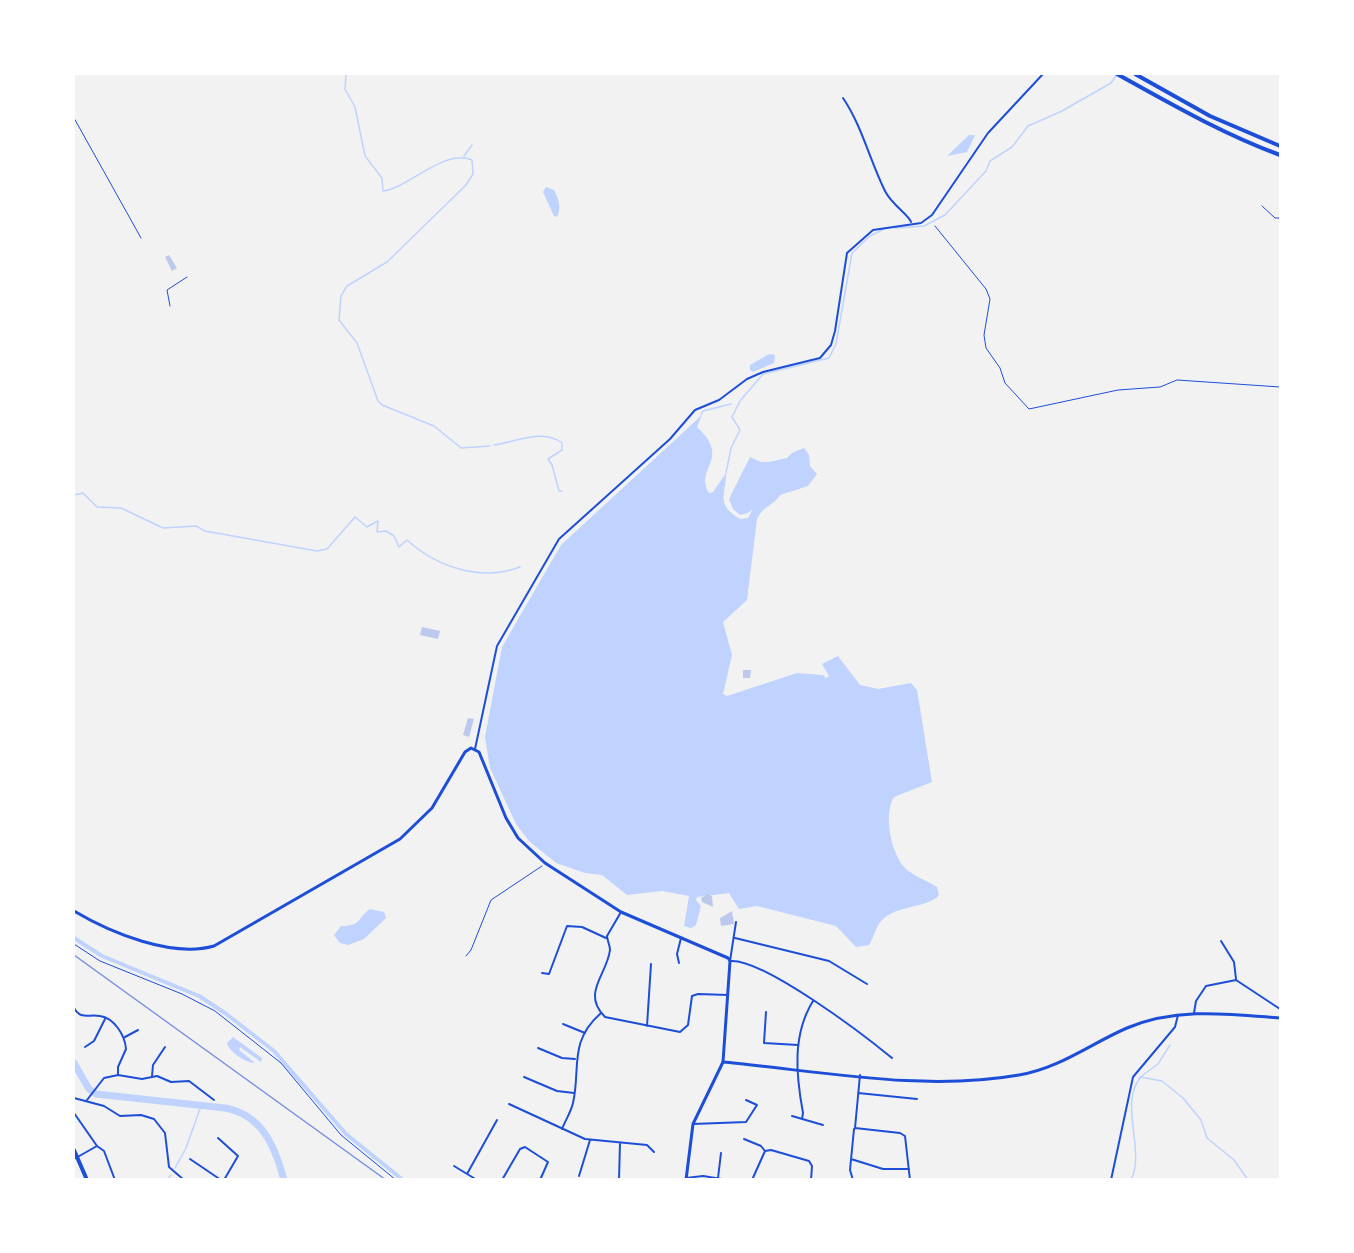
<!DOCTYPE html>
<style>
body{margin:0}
#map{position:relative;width:1354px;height:1253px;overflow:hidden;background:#f2f2f2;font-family:"Space Grotesk",sans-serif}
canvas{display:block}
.frame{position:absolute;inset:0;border:75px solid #fff;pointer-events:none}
</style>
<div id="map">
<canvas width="1354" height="1253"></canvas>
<div class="frame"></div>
</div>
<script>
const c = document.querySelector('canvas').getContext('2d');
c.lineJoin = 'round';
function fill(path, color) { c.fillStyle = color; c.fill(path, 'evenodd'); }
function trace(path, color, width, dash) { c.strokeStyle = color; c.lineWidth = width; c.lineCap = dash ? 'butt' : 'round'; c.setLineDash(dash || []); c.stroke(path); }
const water = new Path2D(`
 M969,135H975L967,152L947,156Z
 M546,187L554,190C558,198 562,208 557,217L554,216L543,192Z
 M769,354L775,355L774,363L753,372L750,370V365Z
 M702,415L697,427C732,459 694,468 709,493L713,492L726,473C726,495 715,504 740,519L748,518L753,509L748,513L740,515L733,509L729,499L750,457L761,462H769L787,458L792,453L804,448L809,455L810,466L817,474L808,486L780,495C773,506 763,506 757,519L747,600L723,622L732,655L723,694L727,696L797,673L823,675L826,678L829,676L822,664L838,656L860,685L878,689L911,683L917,690L932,782L894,797C883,815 891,853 905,868C913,876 928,881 937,887L939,895C929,908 896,905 882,920C876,926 874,937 869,945L856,947L836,926L757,906L739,909L729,893L697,897L696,900L701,906L696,925L691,928L684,926L689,896L662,891L627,895L602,875L585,873L556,863L529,841L516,824L490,768L485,737L502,647L561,545Z
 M370,909L384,912L386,918L364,939L348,945L340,943L334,935L341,926C362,926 356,919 370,909Z
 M233,1037L262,1058L261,1062L240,1047L239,1050L255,1063C246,1063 229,1052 227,1043Z`);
const stream = new Path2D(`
 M346,74L345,89L355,107L365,156L382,178L383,191C409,188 444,148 472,160L473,174L466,185L387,262L347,286L341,296L339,320L357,343L378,401L382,405L434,426L461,448L490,446
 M464,156L472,145
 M895,228L924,226L945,215L986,171L990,161L1012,147L1028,126L1062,111L1111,83L1116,76
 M701,415L703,411L731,404
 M494,445C515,442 543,428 562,443V450L548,459L552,465L559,491H562
 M726,473L731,448L740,430L732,417L740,401L763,374L829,358L836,344L852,253L870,236L884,229
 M74,495L83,493L97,507L121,508L163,528L196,526L205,531L317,551L327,549L355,517L367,527L378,521L377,532L386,531L394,536L399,547L407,540C437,567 481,582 520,567
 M1139,1078L1158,1064L1170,1045
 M175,1168L186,1148L201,1106
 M167,1180L171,1175
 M1131,1180C1146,1150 1118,1103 1141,1077L1162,1081L1183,1098L1201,1120L1207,1138L1234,1160L1248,1180`);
const canal = new Path2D(`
 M74,938L102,956L199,996L225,1013L274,1051L346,1134L403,1180`);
const river = new Path2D(`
 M74,1063L89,1089L96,1094L225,1108C263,1115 275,1147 284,1180`);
const building = new Path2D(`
 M169,255L177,268L172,271L165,257Z
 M422,627L440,631L438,639L420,635Z
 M743,670H751L750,678H743Z
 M468,718L474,719L469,737L463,735Z
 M708,894L712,896L713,907L702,902L701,898Z
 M732,911L734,924L721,926L720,918Z`);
const path = new Path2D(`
 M1262,206L1275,218H1280
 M935,226L986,289L990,299L984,335L986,348L1000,368L1005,383L1029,409L1118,390L1160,387L1177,380L1280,387
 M170,306L167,290L187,277
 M74,944L100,961L182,994L215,1011L281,1063L341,1135L396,1180
 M466,956L471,950L491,900L542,866`);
const service = new Path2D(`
 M74,118L141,238`);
const minor = new Path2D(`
 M843,98C862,126 870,161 885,191C892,205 909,215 911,222
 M1280,403V404
 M475,749L497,646L559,539L670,439L695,410L719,400L747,379L763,372L820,358L831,345L835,331L847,253L873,230L921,223L932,215L988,133L1043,74
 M621,912L607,936C607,940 610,945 610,950C607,975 581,993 605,1017L680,1032L688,1025L692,996L698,994L728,995
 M736,922L730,961C763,958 864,1035 892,1058
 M735,938L829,961L867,984
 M1221,941L1234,962L1236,979
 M679,963L677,954L681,938
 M542,973L549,974L567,926L582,927L606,938
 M74,1008C81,1020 88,1014 100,1016C114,1018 125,1035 126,1049L118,1067V1075
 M766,1012L764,1043L798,1045
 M1194,1013L1196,1001L1206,986L1236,980L1280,1009
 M563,1024L585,1033
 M647,1026L651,964
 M125,1037L138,1030
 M85,1047L94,1041L105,1019
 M538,1048L562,1058L575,1059
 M860,1075L855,1128L900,1133L905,1136L910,1180
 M152,1076L153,1065L165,1047
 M524,1077L557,1091L574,1093
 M858,1093L917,1099
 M74,1098L104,1106L120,1116L141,1115L154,1119L165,1133L169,1167L184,1180
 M87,1100L104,1078L118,1075L142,1079L157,1076L171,1082L189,1081L214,1100
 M509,1104L585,1139L647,1145L654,1152
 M74,1113L97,1146L104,1151L115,1180
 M792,1116L823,1125
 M802,1119L803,1113C796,1075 792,1035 813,1001
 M693,1124L746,1122L757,1105L746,1100
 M562,1129C565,1121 571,1112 573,1103C581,1068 568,1042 601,1013
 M218,1138L238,1156L224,1180
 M744,1139L761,1146L765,1151
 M74,1159L97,1146
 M190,1159L221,1180
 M851,1159L883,1169H909
 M454,1166L477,1180
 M467,1174L497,1120
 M579,1176L590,1140
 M686,1178L703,1176L728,1180
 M718,1178L721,1153
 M502,1180L520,1149L525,1147L548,1162L540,1180
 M619,1180L620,1143
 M752,1180L765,1151L771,1150L809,1161L812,1166L811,1180
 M853,1180L850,1170L854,1129
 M1111,1180L1133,1077L1175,1027L1178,1015`);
const tertiary = new Path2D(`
 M686,1180L693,1124L723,1062`);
const secondary = new Path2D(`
 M74,911C111,933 172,958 214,946L400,839L432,808L465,752L471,748L479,752L506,818L518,838L545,863L621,912L728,958L730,961L723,1062C820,1071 922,1092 1019,1075C1060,1068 1090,1044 1127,1028C1177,1007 1229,1014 1280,1018`);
const trunk = new Path2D(`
 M74,1150L87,1180`);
const motorway = new Path2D(`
 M1117,74C1171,104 1223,134 1280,155
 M1135,74L1210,116L1280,146`);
const rail = new Path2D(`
 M74,955L386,1180`);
fill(water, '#bfd3fe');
trace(stream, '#bfd3fe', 1.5);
trace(canal, '#bfd3fe', 4);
trace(river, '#bfd3fe', 7);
fill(building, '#bdc9ec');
trace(path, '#1d4ed8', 1);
trace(service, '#1d4ed8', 1);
trace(minor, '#1d4ed8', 2);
trace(tertiary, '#1d4ed8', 3);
trace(secondary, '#1d4ed8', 3);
trace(trunk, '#1d4ed8', 4);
trace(motorway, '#1d4ed8', 4);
trace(rail, '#7290e2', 1.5);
</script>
